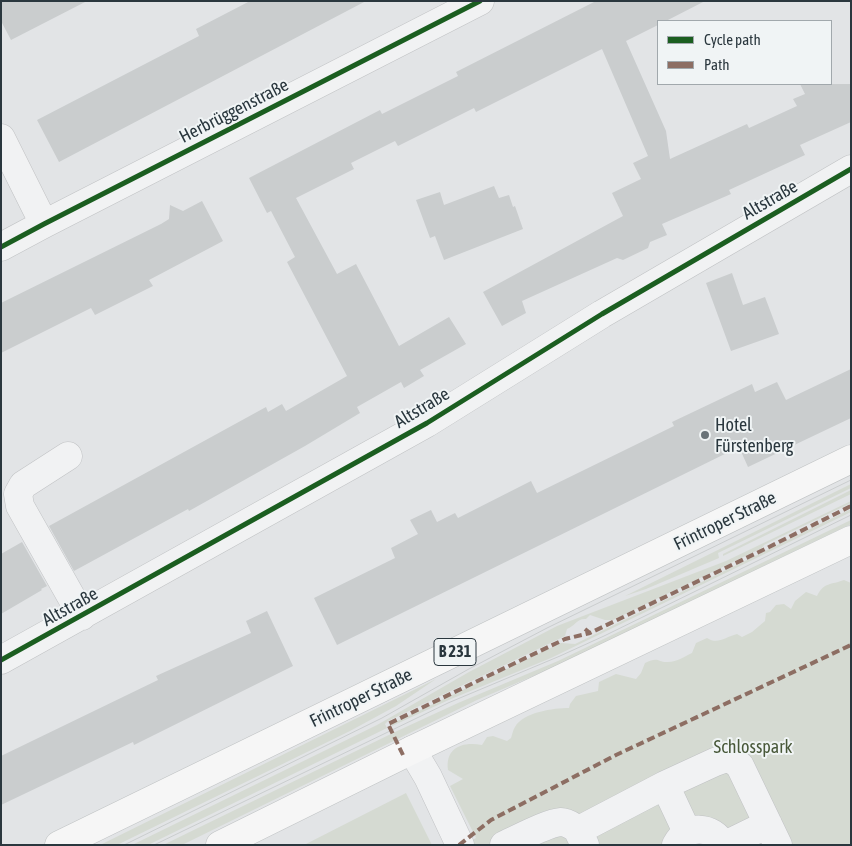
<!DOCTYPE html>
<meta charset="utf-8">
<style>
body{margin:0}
#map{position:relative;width:852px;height:846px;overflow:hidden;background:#e2e4e6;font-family:"Asap Condensed",sans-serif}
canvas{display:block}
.frame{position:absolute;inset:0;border:2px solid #2a373e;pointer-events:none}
.legend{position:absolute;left:657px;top:20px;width:175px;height:65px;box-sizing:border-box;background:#f0f4f5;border:1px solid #a1a8ac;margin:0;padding:6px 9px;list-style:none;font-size:15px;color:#2a373e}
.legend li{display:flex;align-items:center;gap:10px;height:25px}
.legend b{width:25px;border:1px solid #a1a8ac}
</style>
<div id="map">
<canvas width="852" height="846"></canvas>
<div class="frame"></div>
<ul class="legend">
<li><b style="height:6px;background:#1b5e20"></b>Cycle path</li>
<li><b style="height:6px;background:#8d6e63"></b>Path</li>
</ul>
</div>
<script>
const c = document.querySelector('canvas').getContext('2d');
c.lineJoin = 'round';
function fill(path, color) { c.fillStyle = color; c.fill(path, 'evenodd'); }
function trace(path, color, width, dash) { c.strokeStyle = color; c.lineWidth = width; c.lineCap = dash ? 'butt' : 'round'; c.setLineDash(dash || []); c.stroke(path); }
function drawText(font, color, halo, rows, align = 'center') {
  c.font = font + ' "Asap Condensed",sans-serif'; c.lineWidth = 4; c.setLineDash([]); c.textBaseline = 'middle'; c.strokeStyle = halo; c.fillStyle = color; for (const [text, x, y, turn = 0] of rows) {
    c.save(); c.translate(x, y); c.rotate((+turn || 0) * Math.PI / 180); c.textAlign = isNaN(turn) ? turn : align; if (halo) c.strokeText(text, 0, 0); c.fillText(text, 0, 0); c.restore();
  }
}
const green = new Path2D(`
 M851,484V488L718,553L719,558L646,589L625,596Z
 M851,490V494L723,556V554Z
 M851,501V503L764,545L762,548L613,620H605L590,615L586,619C577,618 575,626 567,629L565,636L388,721L385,724L387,728L148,845H132L377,725L469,672L557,626L726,561Z
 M851,509V512L551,658L451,699L392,726L391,724L561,643L575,644Z
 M851,520V524L559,665L477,700L182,845H163L395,732L458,703L558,661Z
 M844,580L851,583V845H464L476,838L450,786L463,779L448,770C445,748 462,741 482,745L487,737L493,736L507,741L511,738C512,735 513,730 515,727C523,712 554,708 569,708L570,704L576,696L598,691L599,682L616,674L636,679L641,673L645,663C659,656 658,663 668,662C677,662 685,656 692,653L696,643L707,638C718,645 725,637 737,634L742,637L752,632L765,621L766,613L770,612L776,605L784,604L791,609L795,601L806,592L817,596C824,582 831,585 844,580Z
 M436,679L396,706L350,731L117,845H100Z
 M406,793L432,845H304Z`);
const building = new Path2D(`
 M1,1H87L11,40L1,21Z
 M250,1H366L59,162L37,120L199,36L196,29Z
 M596,1H705L666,21H658V25L626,41L666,131L670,159L747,124L749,128L797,106L793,99L805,94L800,84H851V122L800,145L805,155L729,190L731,194L662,224L667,235L650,242L648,248L623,260L617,258L522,301L526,313L502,326L483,292L623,216L612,193L641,179L633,163L648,156L602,49L476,112L474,108L398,146L395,141L351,163L354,169L296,198L337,274L356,264L399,346L449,317L466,344L420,370L424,376L404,388L401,382L357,407L360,413L305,446L189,511L188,509L74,571L49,526L266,407L268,412L282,404L286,411L347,376L287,262L295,257L271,211L267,213L249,178L380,110L382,114L458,76L456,72Z
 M494,186L499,198L509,195L513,207L515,206L523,229L444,260L435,236L430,238L416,200L440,192L444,205Z
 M202,201L223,241L149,280L153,286L95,315L91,308L1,353V303L161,224L169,219L170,205L183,211Z
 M732,273L743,305L765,297L779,334L731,351L706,283Z
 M851,369V418L748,467L739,447L337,645L314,598L395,558L391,548L418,534L410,520L431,510L437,522L455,513L458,518L531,481L537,493L674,426L672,422L752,384L755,392L777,382L786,400Z
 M22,542L47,586L41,589L42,590L1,614V554Z
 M267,611L293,666L134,745L133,742L1,805V756L158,680L156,676L251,633L246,621Z`);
const minor = new Path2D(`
 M1,138L44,224
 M1,247L44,224L480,1
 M68,456L23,485L18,494L20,506L82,616
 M1,660L427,423L602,314L851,169
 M412,750L428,777L460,845
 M665,785L687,832
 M504,845C518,839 547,823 561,822C568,822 573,827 579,830
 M585,845L579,833V830L665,785L715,762L726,758L732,759L740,766L778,845
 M676,845C687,824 712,825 723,845
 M725,845L768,824`);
const major = new Path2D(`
 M59,845L851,459
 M220,845L412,750L851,540`);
const tram = new Path2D(`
 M124,845L382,718L467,670L547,628L851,480
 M154,845L448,703L560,656L604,636L851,515`);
const quiet = new Path2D(`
 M585,629L590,633L765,549L851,506
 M403,755L388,724L565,639L590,633
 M459,845L491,820L616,755L851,645`);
const cycleway = new Path2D(`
 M1,247L44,224L480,1
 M1,660L427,423L602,314L851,169`);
const markers = [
 [705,435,5,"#6a7479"]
];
const shields = [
 [455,652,42]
];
const shieldNames = [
 ["B 231",455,652]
];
const streetNames = [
 ["Herbrüggenstraße",234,111,-27],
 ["Altstraße",770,200,-30],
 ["Altstraße",422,408,-31],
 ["Frintroper Straße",725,521,-26],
 ["Altstraße",70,607,-29],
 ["Frintroper Straße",361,698,-26]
];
const poiNames = [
 ["Hotel",715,425],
 ["Fürstenberg",715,446]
];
const parkNames = [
 ["Schlosspark",753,747]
];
fill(green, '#d5dad2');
fill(building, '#cacdce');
trace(minor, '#c0c2c4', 29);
trace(major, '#bfc2c3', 29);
trace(minor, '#f1f2f3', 28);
trace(major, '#f6f6f6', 28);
trace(tram, '#cacdce', 1);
trace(quiet, '#8d6e63', 4, [8, 4]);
trace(cycleway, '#1b5e20', 5);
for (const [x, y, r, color] of markers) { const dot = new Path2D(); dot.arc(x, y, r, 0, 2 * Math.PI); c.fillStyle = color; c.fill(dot); trace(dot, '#f0f4f5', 2); }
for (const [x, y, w] of shields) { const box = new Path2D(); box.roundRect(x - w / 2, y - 13.5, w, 27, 4); c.fillStyle = '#f0f4f5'; c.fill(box); trace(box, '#2a373e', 1); }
drawText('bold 16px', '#2a373e', null, shieldNames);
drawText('18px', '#2a373e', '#f0f4f5', streetNames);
drawText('18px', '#2a373e', '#f0f4f5', poiNames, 'left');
drawText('18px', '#485839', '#f0f4f5', parkNames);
</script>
